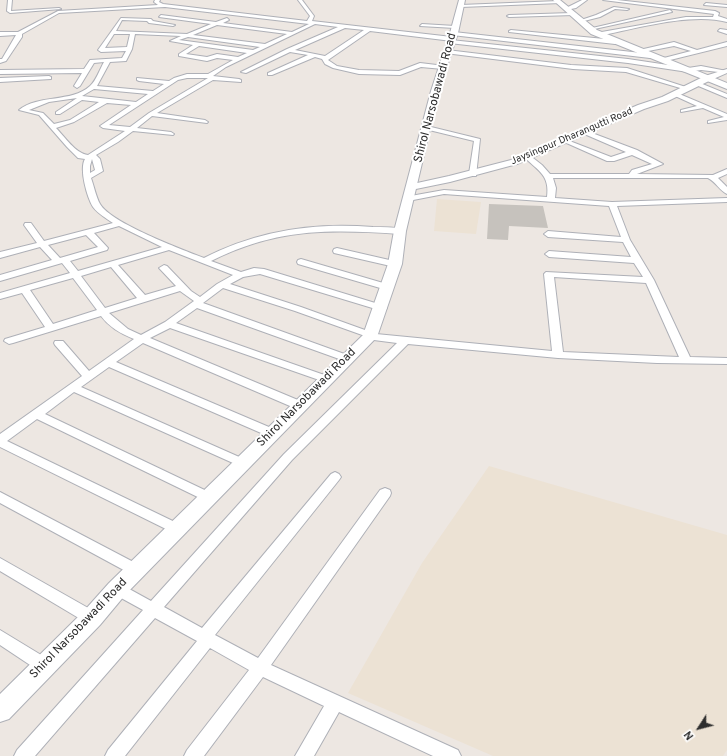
<!DOCTYPE html>
<style>
body{margin:0}
#map{position:relative;width:727px;height:756px;overflow:hidden;background:#ede7e2;font-family:Overpass,sans-serif}
canvas{display:block}
.north{position:absolute;left:679px;top:708px;width:40px;height:40px;-webkit-text-stroke:3px #fff;paint-order:stroke;rotate:234deg;font-size:11px;font-weight:700;line-height:16px;text-align:center;color:#2d2d2d}
.north::after{content:'';display:block;margin:auto;width:14px;height:18px;background:#2d2d2d;clip-path:polygon(50% 0,100% 100%,50% 72%,0 100%)}
</style>
<div id="map">
<canvas width="727" height="756"></canvas>
<div class="north">N</div>
</div>
<script>
const c = document.querySelector('canvas').getContext('2d');
c.lineJoin = 'round';
function fill(path, color) { c.fillStyle = color; c.fill(path, 'evenodd'); }
function trace(path, color, width, dash) { c.strokeStyle = color; c.lineWidth = width; c.lineCap = dash ? 'butt' : 'round'; c.setLineDash(dash || []); c.stroke(path); }
function drawText(font, color, halo, rows, align = 'center') {
  c.font = font + ' Overpass,sans-serif'; c.lineWidth = 4; c.setLineDash([]); c.textBaseline = 'middle'; c.strokeStyle = halo; c.fillStyle = color; for (const [text, x, y, turn = 0] of rows) {
    c.save(); c.translate(x, y); c.rotate((+turn || 0) * Math.PI / 180); c.textAlign = isNaN(turn) ? turn : align; if (halo) c.strokeText(text, 0, 0); c.fillText(text, 0, 0); c.restore();
  }
}
const education = new Path2D(`
 M437,199L481,202L476,234L434,231Z
 M489,466L727,535V750L723,756H493L348,693L422,563Z`);
const building = new Path2D(`
 M489,204L543,206L548,228L509,226L508,240L487,239Z`);
const minor = new Path2D(`
 M8,0H12L11,11L59,8L61,9L10,13L7,11Z
 M155,0H160L159,2L163,4L307,21L310,16L298,0H302L314,16L312,21L452,37L455,39L452,41L370,31L328,60L337,66L359,70L399,71L420,63L445,66L446,67L443,69L421,67L400,75L359,74L333,68L325,64L322,59L315,57L272,75H268V73L308,55L290,52L246,73L241,72L287,49L338,27L315,24L226,67L213,76L239,79L241,80V82L213,80L157,113L205,120L208,122L207,123L152,116L137,128L171,132L174,134L173,135L133,131L118,142L96,155L100,159L103,171L91,178C94,186 96,197 100,204C111,223 181,249 204,258C256,231 314,222 373,227C382,227 393,227 403,229L404,231L400,234C330,229 276,228 211,261L241,272L254,268L264,269L385,306L387,308L385,310H379L260,274L243,277L230,284L301,307L376,334L552,351L544,274L546,272L643,277L634,263L549,257L545,254L549,251L631,257L623,242L548,237L544,234L548,231L621,237L609,206L444,194L408,201H405V197L444,190L547,197C550,176 539,171 525,158V154H528L542,165L550,174H629L632,170L652,164L632,155L614,161H607L562,141L567,140L611,157L626,152L582,133L581,132L584,130L637,150L663,164L637,174L713,175L727,169V174L718,178L727,187V194C720,191 716,182 708,178H553L556,188L555,198L612,202L727,198V202L617,206L630,240L654,280L690,357L727,358V364L657,363L558,358L408,344L292,460L164,607L202,628L331,474L335,472L339,474L341,477L339,480L215,635L258,658L380,490L385,488L390,490L391,493L390,496L271,665L458,750L461,756H433L339,712L314,756H295L324,706L263,677L204,756H184L187,750L249,670L210,648L125,756H105L108,750L197,641L155,618L35,756H14L17,750L143,610L112,593L110,589L112,585L117,583L122,585L151,601L284,454L397,343L366,339L365,336L295,311L223,288L203,303L350,356L351,358L346,361L342,360L197,308L176,323L330,377L332,379L330,381H322L170,328L150,338L305,403L307,406L305,409H297L143,343L116,362L276,430L278,433L276,436H268L109,367L81,387L246,460L248,463L246,466L242,467L74,392L45,414L213,494L215,497L213,500L208,502L37,419L7,441L181,525L183,529L181,533L176,534L0,447V434L82,376L55,345L54,343L55,341H63L89,371L134,339C121,334 109,327 101,316L13,343L9,344L4,341L5,339L45,327L22,293L0,299V293L70,273L62,263L0,281V275L52,260L40,247L0,258V252L37,243L24,225L25,223H31L44,241L113,223C106,218 98,214 93,207C87,197 79,169 85,159L78,158L67,147L39,115L19,110C39,94 71,103 90,86C96,81 100,69 104,62L94,63L80,86L77,88L74,86L82,73L0,74V70L84,69L90,60L122,58L126,51L101,52L98,50L121,18L151,19L153,21L175,25L173,26L149,23L147,21L122,20L116,31L187,34L211,24L159,17L161,15L216,22L227,18L229,20L223,23L292,32L309,24L165,7L59,13L22,34V37L6,61L0,63V59H2L16,35L0,36V32H18L58,11L158,5L154,2ZM217,25L287,34L265,44L193,35ZM345,28L364,30L325,56L295,50ZM114,34H130L127,47L105,48ZM135,34L181,36L170,41L193,45L179,54V56L207,61L217,58L233,60L208,74H187L174,78L169,81L137,78V80L139,81L164,84L153,91L97,86L110,62L126,61L132,49ZM188,37L260,47L253,50L179,40ZM199,46L247,53L238,57L217,54L207,57L186,54ZM187,78H208L149,113L130,127L109,125L178,80ZM94,89L148,94L136,102L82,96ZM77,98L56,112V114H60L82,100L99,102L70,120L54,124L43,113L29,110L49,102ZM107,103L131,105L100,126L103,128L125,131L88,155C75,153 65,137 56,128L74,122ZM92,159L95,170L90,173V166ZM119,226L162,247L78,271L70,261L107,250L108,248L94,233ZM86,235L98,247L60,258L48,245ZM169,250L233,275L217,284L200,297L191,291L167,266L164,265L159,268L176,286L145,295L118,265ZM111,267L137,298L105,308L81,276ZM554,277L646,283L679,357L563,352ZM73,278L97,310L53,324L30,290ZM180,291L194,301L165,322L141,335L128,329L109,313Z
 M582,0H587L576,8L566,10L564,9Z
 M603,0H617L715,11L719,13L718,16L727,19V22C691,12 635,29 598,36L595,34L596,33L686,17H713L714,14Z
 M559,1L561,3L461,7L459,6L461,5Z
 M706,3L727,5V7L704,5Z
 M614,7L629,9L627,10L615,9L600,17L580,22L578,21L596,15Z
 M670,10L672,12L590,30L588,29Z
 M572,13L574,15L509,17L507,16L509,15Z
 M422,24L455,26L457,27L455,28L420,26Z
 M720,29L727,30V34L718,31Z
 M511,30L615,40L618,42L615,44L509,32V31Z
 M454,32L650,54L653,56L650,58L452,35L451,34Z
 M451,40L628,59L688,68L701,66L727,71V73L701,70L688,72L628,63L449,43L448,42Z
 M674,42L697,50L727,42V46L662,62L660,61V59L691,51L674,46L638,53L635,51Z
 M447,50L571,65L627,68L692,89L687,90L626,72L573,69L445,53V51Z
 M49,76L51,77V79L0,82V78Z
 M696,83H700L727,94V98L696,85Z
 M673,93H677L727,114V120L708,123V121L724,117L703,108L681,112V110L697,106L673,95Z
 M427,126L480,139L476,176H473L469,174L474,141L425,129V127Z
 M337,248L398,262L400,264L395,267L334,253L333,251L334,249Z
 M301,259L390,285L392,287L387,290L298,264L297,262L298,260Z
 M0,492L141,566L143,570L141,574L136,576L131,574L0,503Z
 M0,558L97,613L100,618L97,623L92,624L87,623L0,571Z
 M0,630L51,661L53,666L51,671L45,673L39,671L0,645Z`);
const tertiary = new Path2D(`
 M727,69V73L711,80L668,101L644,109L517,164L450,182L411,190L406,187L408,185L449,176L511,160L638,105L662,97L705,76Z`);
const secondary = new Path2D(`
 M459,0H465L458,33L439,91L406,231L402,264L377,337L125,595L100,625L9,719L0,722V694L84,611L109,583L363,335L388,264L394,231L431,91L450,33Z
 M553,0H560L597,30L727,83V89L591,34Z`);
const farStreetnames = [
 ["Jaysingpur Dharangutti Road",572,137,-23]
];
const streetNames = [
 ["Shirol Narsobawadi Road",436,98,-75],
 ["Shirol Narsobawadi Road",307,398,-45],
 ["Shirol Narsobawadi Road",79,629,-46]
];
fill(education, '#ece2d4');
fill(building, '#c6c2bd');
trace(minor, '#aeb0b7', 2);
trace(tertiary, '#aeb0b7', 2);
trace(secondary, '#aeb0b7', 2);
fill(minor, '#fff');
fill(tertiary, '#fff');
fill(secondary, '#fff');
drawText('10px', '#2d2d2d', '#fff', farStreetnames);
drawText('12px', '#2d2d2d', '#fff', streetNames);
</script>
